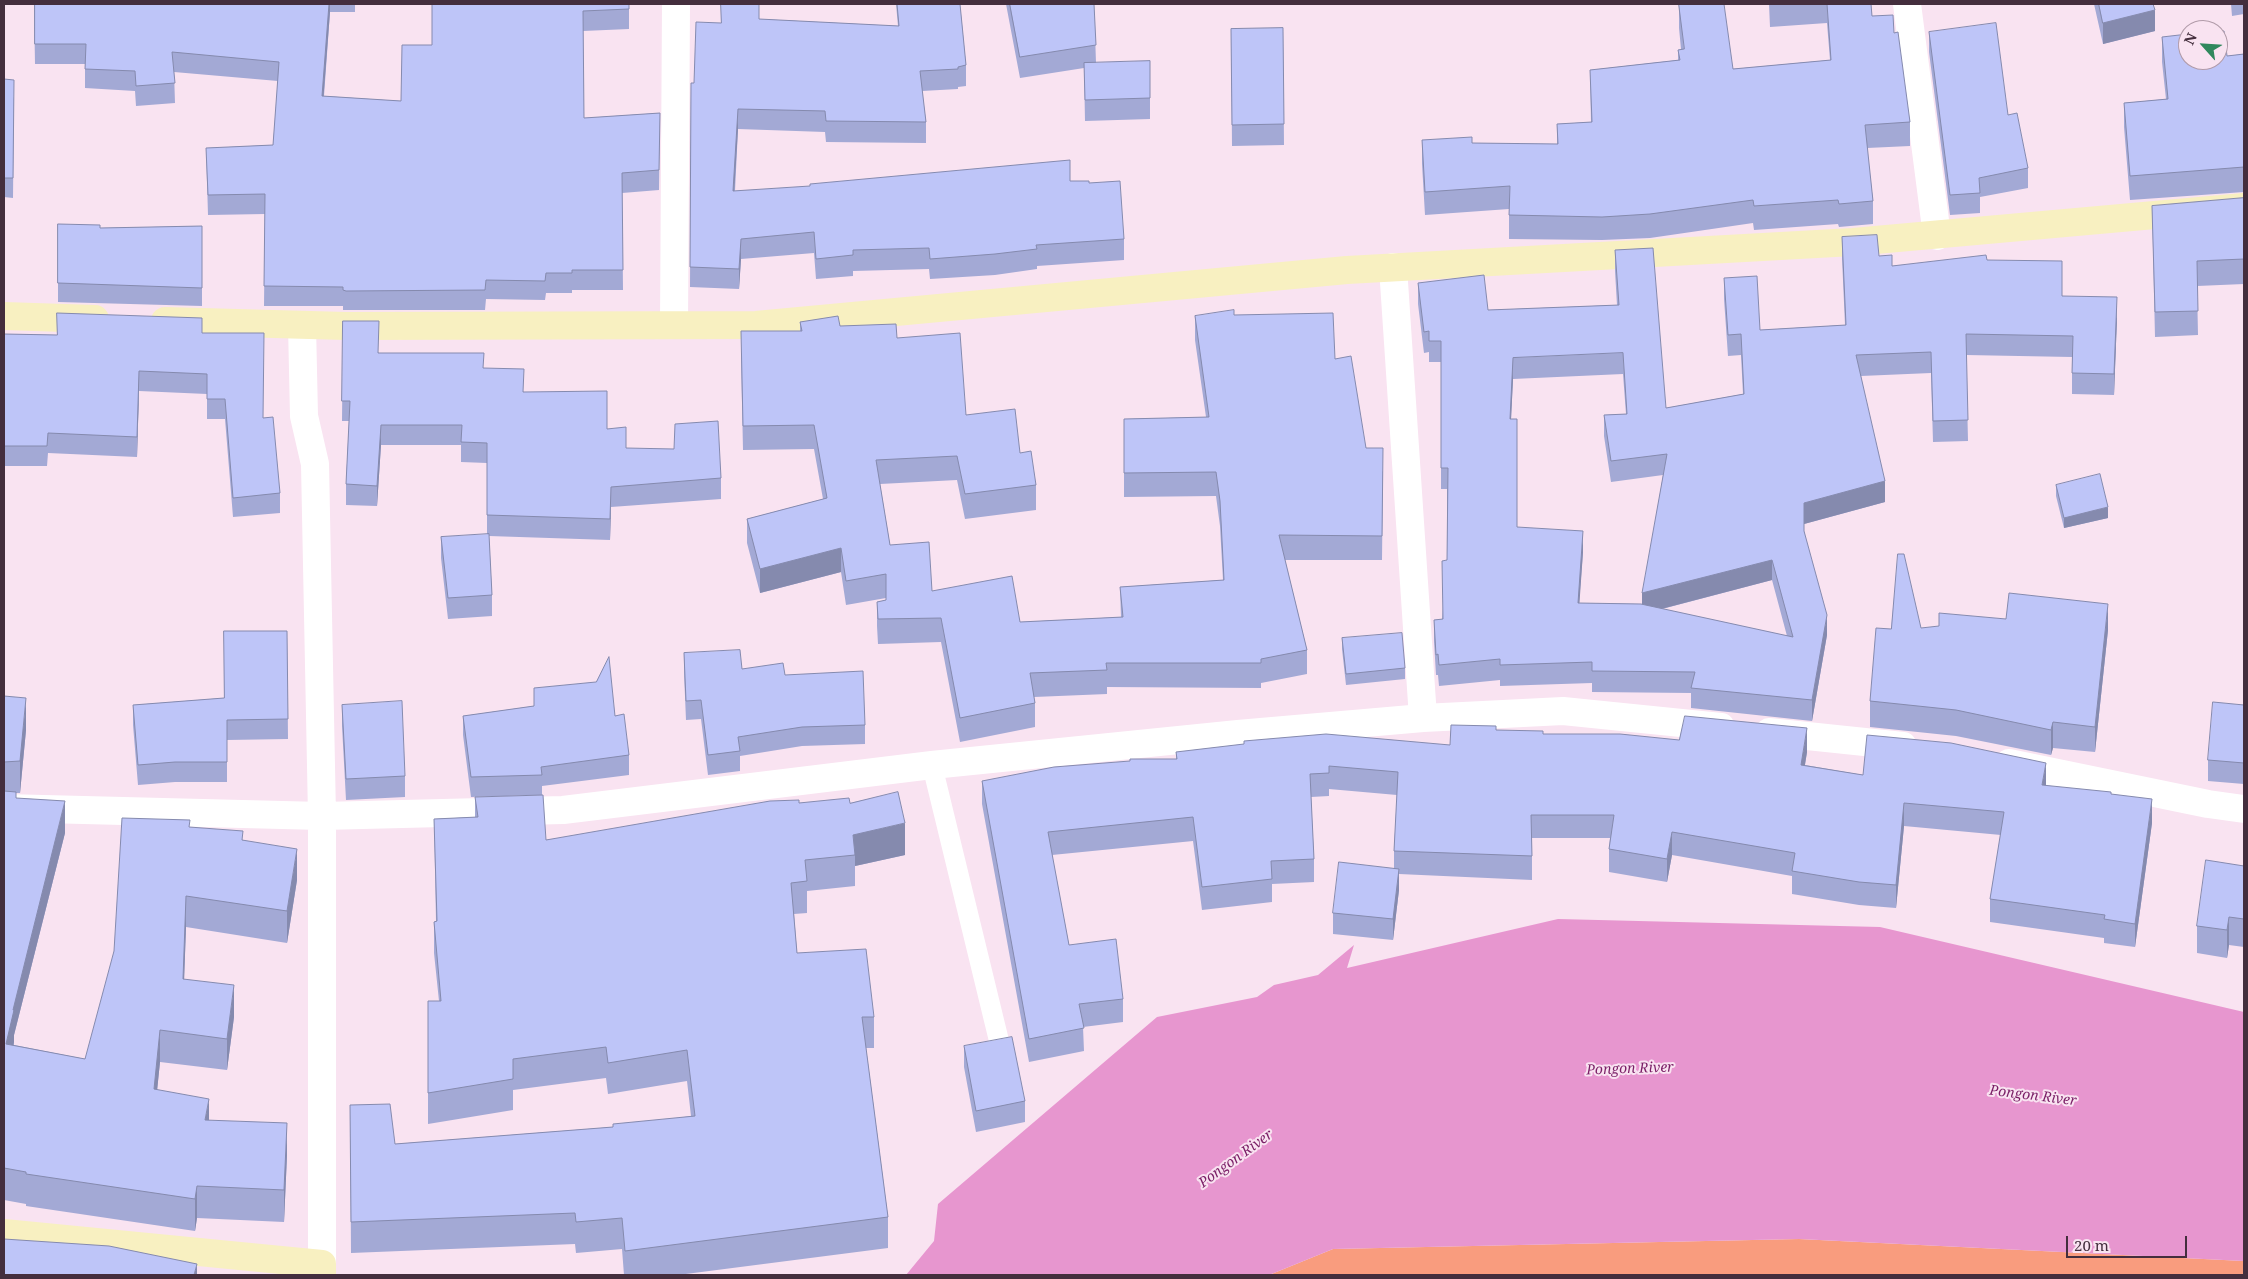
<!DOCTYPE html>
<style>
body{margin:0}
#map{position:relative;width:2248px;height:1279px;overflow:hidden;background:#f9e3f1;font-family:"Noto Serif",serif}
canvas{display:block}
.frame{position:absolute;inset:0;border:5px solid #442e3d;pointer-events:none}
.north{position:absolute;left:2178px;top:20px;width:50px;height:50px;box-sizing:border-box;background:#f9e3f1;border:1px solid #b19ba9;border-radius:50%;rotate:296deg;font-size:14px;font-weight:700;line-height:20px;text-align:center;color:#442e3d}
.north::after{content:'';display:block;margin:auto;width:18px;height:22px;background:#30885d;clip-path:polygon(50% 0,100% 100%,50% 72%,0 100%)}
.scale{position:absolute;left:2066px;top:1236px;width:121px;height:22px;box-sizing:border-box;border:2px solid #442e3d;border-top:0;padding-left:6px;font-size:15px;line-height:18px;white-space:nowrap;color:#442e3d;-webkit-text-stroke:4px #f9e3f1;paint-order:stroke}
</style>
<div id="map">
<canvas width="2248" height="1279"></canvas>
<div class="frame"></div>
<div class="north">N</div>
<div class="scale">20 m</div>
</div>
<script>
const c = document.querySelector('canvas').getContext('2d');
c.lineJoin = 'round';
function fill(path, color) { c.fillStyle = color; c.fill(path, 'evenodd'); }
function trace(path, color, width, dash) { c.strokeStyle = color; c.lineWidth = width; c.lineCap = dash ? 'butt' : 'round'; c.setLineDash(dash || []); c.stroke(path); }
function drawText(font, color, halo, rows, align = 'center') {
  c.font = font + ' "Noto Serif",serif'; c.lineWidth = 4; c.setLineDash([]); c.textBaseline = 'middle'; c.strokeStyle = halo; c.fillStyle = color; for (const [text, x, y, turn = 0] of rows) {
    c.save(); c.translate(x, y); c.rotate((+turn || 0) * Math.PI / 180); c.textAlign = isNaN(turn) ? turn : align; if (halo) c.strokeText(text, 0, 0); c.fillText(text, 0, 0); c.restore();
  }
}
const forest = new Path2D(`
 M1799,1239L2244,1261V1275H1269L1333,1249Z`);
const water = new Path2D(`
 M1558,919L1880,927L2244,1012V1261L1799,1239L1333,1249L1269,1275H906L934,1241L938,1204L1157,1017L1257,997L1274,985L1318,975L1354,945L1347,968Z`);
const lane = new Path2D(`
 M932,765L1000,1045`);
const street = new Path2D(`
 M1907,4L1937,236
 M1393,267L1423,718
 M302,325L304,416L315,464L322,816V1264
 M674,325L676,4
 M1769,732L1903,746
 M2009,763L2208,804L2244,809
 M4,808L322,816L563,810L932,765L1238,734L1423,718L1563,711L1721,727`);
const secondary = new Path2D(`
 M4,316L95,319
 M165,321L346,326L756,325L1347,270L1853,242L2244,207
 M4,1233L322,1264V1275`);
const wall = new Path2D(`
 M20,4H355V12H330L324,96L401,101L432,45V4H629V29L583,31L584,118L660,113L659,190L622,193L623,290H572V293H546L545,300L486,299L485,310H343V306H264L265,214L208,215L206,148L273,145L278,81L174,72L175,103L136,106L135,91L85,88V64H35L34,5H20Z
 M896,4H960L966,65V86L958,87V89L922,91L926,122V143L826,142L825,132L738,129L735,191L1070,181L1089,183L1124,239V260L1037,266V269L995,275L930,279L929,269L853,271V276L816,279L814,253L741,259L739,289L690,287L691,83H694L721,23L759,19L898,26Z
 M1006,4H1094L1096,63L1150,61V119L1085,121L1084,68L1020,78Z
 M1679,4L1733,69L1830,60L1827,23L1770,27L1769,4H1871L1872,16L1894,33L1910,122V146L1867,148L1873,201V224L1839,227L1838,224L1754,230L1753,223L1650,238L1602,240L1509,239V209L1425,215L1422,164V140L1472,143L1557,144V124L1591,122L1590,70L1678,60V50L1681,49L1679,28Z
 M2094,4H2153L2155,31L2103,44Z
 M2231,4H2244V14L2232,16Z
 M1283,28L1284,145L1232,146L1231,29Z
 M1929,32L2008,115L2028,168V188L1980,197V213L1950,215L1929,52Z
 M2162,37L2227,56L2244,54V192L2130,200L2124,127V103L2166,99L2162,62Z
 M4,79L14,99L13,198L4,197Z
 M2244,198V284L2197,286L2198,335L2155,337L2152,206Z
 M58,224L100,228L202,226V306L58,302Z
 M1842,237L1879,256L1892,266L1987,260L2062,296L2117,318L2114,395L2072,394V357L1966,355L1968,441L1933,442L1931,373L1861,376L1885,502L1804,524V531L1827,635L1812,721L1691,708V693L1592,692V683L1500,686V680L1439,686L1438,675H1436L1434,641V620L1442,619L1447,560V489H1441V362H1429V352L1424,353L1418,304V283L1488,310L1617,305L1615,271V250L1666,408L1743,394L1741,355L1728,356L1724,299V278L1760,330L1845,325L1842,258ZM1623,374L1626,414L1604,415V436L1611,482L1663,475L1642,604L1579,603L1583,552L1517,527L1511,419L1513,379ZM1772,580L1787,636L1662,609Z
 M1234,315L1335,359L1366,448L1383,472L1382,560H1285L1307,650V674L1261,683V688L1107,687V694L1034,697L1035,703V727L960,742L941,642L878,644L877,626V602L886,600V598L846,605L841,572L760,593L747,543V519L823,499L814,449L743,450L741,356L800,331V322L840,326L897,338L966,415L1020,453L1036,485V510L965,519L957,480L880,484L890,545L932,591L1020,622L1121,617L1120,587L1223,580L1220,526L1216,496L1124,497V419L1206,417L1195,340V316Z
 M343,321L379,353L484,368L524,392L607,429L626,448L721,478V499L611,507L610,540L489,536L492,595V616L448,619L441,558V537L487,535V463L461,462V445H381L377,506L346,505V484L349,421H342Z
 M202,333L263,418L280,493V513L233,517L225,419H207V394L139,391L137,457L48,453L47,466H4V334L57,335Z
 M2056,485L2108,518L2064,528L2056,496Z
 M1921,628L2108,630L2095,752L2053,748L2051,755L1956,736L1870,727V701L1891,629Z
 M287,631L288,739L227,740V782H175L138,785L133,725V705L224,698Z
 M1342,638L1405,668V679L1346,685L1342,649Z
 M684,653L742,669L785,675L865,725V744L802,746L740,756V771L708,775L701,719L686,720L684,673Z
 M534,688L615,716L629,755V775L542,786V795L471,797L463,735V716L534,706Z
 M4,696L26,730L20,793H16V798L65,833L14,1035V1045L85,1059L190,827L243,840L297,880L287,943L186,927L184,979L234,1017L227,1070L160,1062L157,1090L209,1120L287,1155L284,1222L197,1218L195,1231L26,1206V1204L4,1200Z
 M342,705L405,776V797L346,800L342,726Z
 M2244,705V784L2208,781V760Z
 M1496,730L1543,734L1679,740L1807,752L1805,765L1863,775L2046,786L2111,794L2152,823L2135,947L2104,943V938L1990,922V899L2001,835L1904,826L1896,908L1859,905L1792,894V876L1672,855L1667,882L1609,872V849L1610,838H1532V880L1399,874V890L1393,940L1333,934V913L1394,868V851L1397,795L1329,789V796L1311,797L1314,859V882L1272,884V902L1202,910L1193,841L1052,855L1069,945L1123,999V1022L1083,1027L1084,1051L1029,1062L982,804V781L1176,759V752L1450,745Z
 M475,797L546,840L799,803H850L905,855L855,866V886L807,891V913L794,914L797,953L874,1017V1048H866L888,1217V1248L678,1275H624L622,1249L576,1253L575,1244L351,1253L350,1105L395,1144L613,1127L691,1116L687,1081L608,1094L606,1078L513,1090V1110L428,1124V1001H439L434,953V922L436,921L434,819L475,817Z
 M2244,866V947L2229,945L2227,958L2197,953V926Z
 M964,1046L1025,1101V1122L976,1132L964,1067Z`);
const shadedWall = new Path2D(`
 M329,4H330V12L322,116V96Z
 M2155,10V31L2103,44V23Z
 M738,109V129L733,211V191Z
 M741,239V259L739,289V269Z
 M2117,297V318L2114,395V374Z
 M1513,358V379L1510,440V419Z
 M139,371V391L137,457V437Z
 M381,425V445L377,506V486Z
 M1885,481V502L1804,524V503Z
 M611,487V507L610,540V519Z
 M2108,507V518L2064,528V518Z
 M1583,531V552L1578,624V603Z
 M841,548V572L760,593V569Z
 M1772,560V580L1642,614V593Z
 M2108,604V630L2095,752V727Z
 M1827,615V635L1812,721V700Z
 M26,698V730L20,793V761Z
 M2053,722V748L2051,755V730Z
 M1807,728V752L1801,788V765Z
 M2046,763V786L2042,785Z
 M2152,799V823L2135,947V924Z
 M65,801V833L14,1035V1042L6,1076V1044L13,1010Z
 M1904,803V826L1896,908V885Z
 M905,823V855L855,866V855L853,835Z
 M1672,832V855L1667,882V859Z
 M297,849V880L287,943V911Z
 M1399,869V890L1393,940V919Z
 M186,896V927L183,1011V979Z
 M2229,917V945L2227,958V930Z
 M234,985V1017L227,1070V1039Z
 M160,1030V1062L154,1121V1089Z
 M209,1099V1131L205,1120Z
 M287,1123V1155L284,1222V1190Z
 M197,1186V1218L195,1231V1199Z
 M197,1264V1275H194Z`);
const building = new Path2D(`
 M35,4H329L322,96L401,101L402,45H432V4H629V9L583,11L584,118L660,113L659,170L622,173L623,270H572V273H546L545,281L486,280L485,290L346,291L343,290V287L264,286L265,194L208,195L206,148L273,145L279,62L172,52L175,83L136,86L135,71L85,69L86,44H35Z
 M721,4H759V19L899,26L897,4H960L966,65L958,67V69L920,71L926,122L826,121L825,111L738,109L733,191L810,186V184L1070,160V181H1089V183L1120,181L1124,239L1036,245L1037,249L995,254L930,259L929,248L853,250V255L816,259L814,232L741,239L739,269L690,267L691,83H694L696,22L721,23Z
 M1010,4H1094L1096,45L1020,57Z
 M1679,4H1724L1733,69L1831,60L1827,4H1871L1872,16L1893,15L1894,33L1898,32L1910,122L1865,125L1873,201L1839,204L1838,200L1754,206L1753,200L1650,214L1602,217L1509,215L1510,186L1425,192L1422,140L1472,137V143L1558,144L1557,124L1592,122L1590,70L1680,60L1678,50L1684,49Z
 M2099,4H2153L2155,10L2103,23Z
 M1996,23L2008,115L2017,113L2028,168L1979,178L1980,193L1950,195L1929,32Z
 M1283,28L1284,124L1232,125L1231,29Z
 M2218,31H2224L2227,56L2244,54V167L2130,176L2124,103L2168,99L2162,37L2188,34V60H2218Z
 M1150,61V98L1085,100L1084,63Z
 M4,79L14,80L13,178H4Z
 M2244,198V259L2197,261L2198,311L2155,312L2152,206Z
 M58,224L100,225V228L202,226V288L58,283Z
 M1877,235L1879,256L1892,255V266L1986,255L1987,260L2062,261V296L2117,297L2114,374L2072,373L2073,336L1966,334L1968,420L1933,421L1931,352L1856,355L1885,481L1804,503V531L1827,615L1812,700L1691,688L1695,672L1592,671V662L1500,665V659L1439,665L1438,654L1436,655L1434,620L1443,619L1442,561L1447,560L1448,468H1441V341H1429V331L1424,332L1418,283L1484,275L1488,310L1619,305L1615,250L1653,248L1666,408L1744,394L1741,334L1728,335L1724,278L1757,276L1760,330L1846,325L1842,237ZM1623,353L1627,414L1604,415L1611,461L1667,454L1642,593L1772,560L1793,637L1641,604L1578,603L1583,531L1517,527V419H1510L1513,358Z
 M1234,310V315L1333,313L1335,359L1351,356L1366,448H1383L1382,536L1279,535L1307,650L1261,659V663H1106L1107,670L1030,673L1035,703L960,718L941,618L878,619L877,602L886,600V574L846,581L841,548L760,569L747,519L827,498L814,425L743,426L741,331H802L800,322L838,316L840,326L896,324L897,338L960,333L966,415L1015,409L1020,453L1031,451L1036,485L965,494L957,456L876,460L890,545L929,542L932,591L1012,576L1020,622L1123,617L1120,587L1224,580L1220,501L1216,472L1124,473V419L1209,417L1195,316Z
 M57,313L202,318V333H264L263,418L273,417L280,493L233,498L225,399H207V374L139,371L137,437L48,433L47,446H4V334L57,335Z
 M343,321H379L378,353H484L483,368L524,369L523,392L607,391V429L626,427V448L674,449L675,424L718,421L721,478L611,487L610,519L487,515V443L461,442L462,425H381L377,486L346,484L350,401H342Z
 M2100,474L2108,507L2064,518L2056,485Z
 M489,534L492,595L448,598L441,537Z
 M1898,554H1904L1921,628L1939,626V613L2006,619L2009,593L2108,604L2095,727L2053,722L2051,730L1956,710L1870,701L1876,628L1891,629Z
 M224,631H287L288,719L227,720V762H175L138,765L133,705L224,698Z
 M1402,633L1405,668L1346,674L1342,638Z
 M740,650L742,669L783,663L785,675L863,671L865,725L802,727L738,737L740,751L708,755L701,700L686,701L684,653Z
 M609,657L615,716L624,714L629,755L541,767L542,775L471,777L463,716L534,706V688L596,682Z
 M4,696L26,698L20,761L4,762Z
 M402,701L405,776L346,779L342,705Z
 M2213,702L2244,705V763L2208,760Z
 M1685,716L1807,728L1801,765L1863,775L1867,735L1951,743L2046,763L2042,785L2111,792V794L2152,799L2135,924L2104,919L2105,915L1990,899L2004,812L1904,803L1896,885L1859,882L1792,871L1795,853L1672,832L1667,859L1609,849L1614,815H1531L1532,856L1394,851L1398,772L1329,766V773L1310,774L1314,859L1271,861L1272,879L1202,887L1193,817L1048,832L1069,945L1116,939L1123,999L1079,1004L1084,1028L1029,1039L982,781L1054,767L1130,761V759H1177L1176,752L1244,744V741L1326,734L1450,745L1451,725L1496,726V730L1543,731V734H1620L1679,740Z
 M4,791L16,792V798L65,801L13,1010H14L6,1044L85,1059L114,951L122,818L190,820L189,827L243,831L242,840L297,849L287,911L186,896L183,979L234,985L227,1039L160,1030L154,1089L209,1099L205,1120L287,1123L284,1190L197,1186L195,1199L26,1174V1172L4,1168Z
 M898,792L905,823L853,835L855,855L805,860L807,881L791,883L797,953L866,949L874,1017H862L888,1217L625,1251L622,1218L576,1222L575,1213L351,1222L350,1105L390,1104L395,1144L613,1127V1124L695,1116L687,1050L608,1063L606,1047L513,1059V1079L428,1093V1001H441L434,922L437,921L434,819L478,817L475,797L543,795L546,840L770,801L799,800V803L849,798L850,803Z
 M2206,860L2244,866V919L2229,917L2227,930L2197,926Z
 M1339,862L1399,869L1393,919L1333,913Z
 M1012,1037L1025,1101L976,1111L964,1046Z
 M4,1239L109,1246L197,1264L194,1275H4Z`);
const waterNames = [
 ["Pongon River",1630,1069,-2],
 ["Pongon River",2033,1096,7],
 ["Pongon River",1236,1159,-36]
];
fill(forest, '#f99c7e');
fill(water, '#e796cf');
trace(lane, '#fff', 20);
trace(street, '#fff', 28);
trace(secondary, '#f8f0c1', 28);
fill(wall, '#a3a9d5');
fill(shadedWall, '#858aae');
fill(building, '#bec5f8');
trace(building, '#858aae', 1);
drawText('italic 14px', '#7a1e66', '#f9e3f1', waterNames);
</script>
